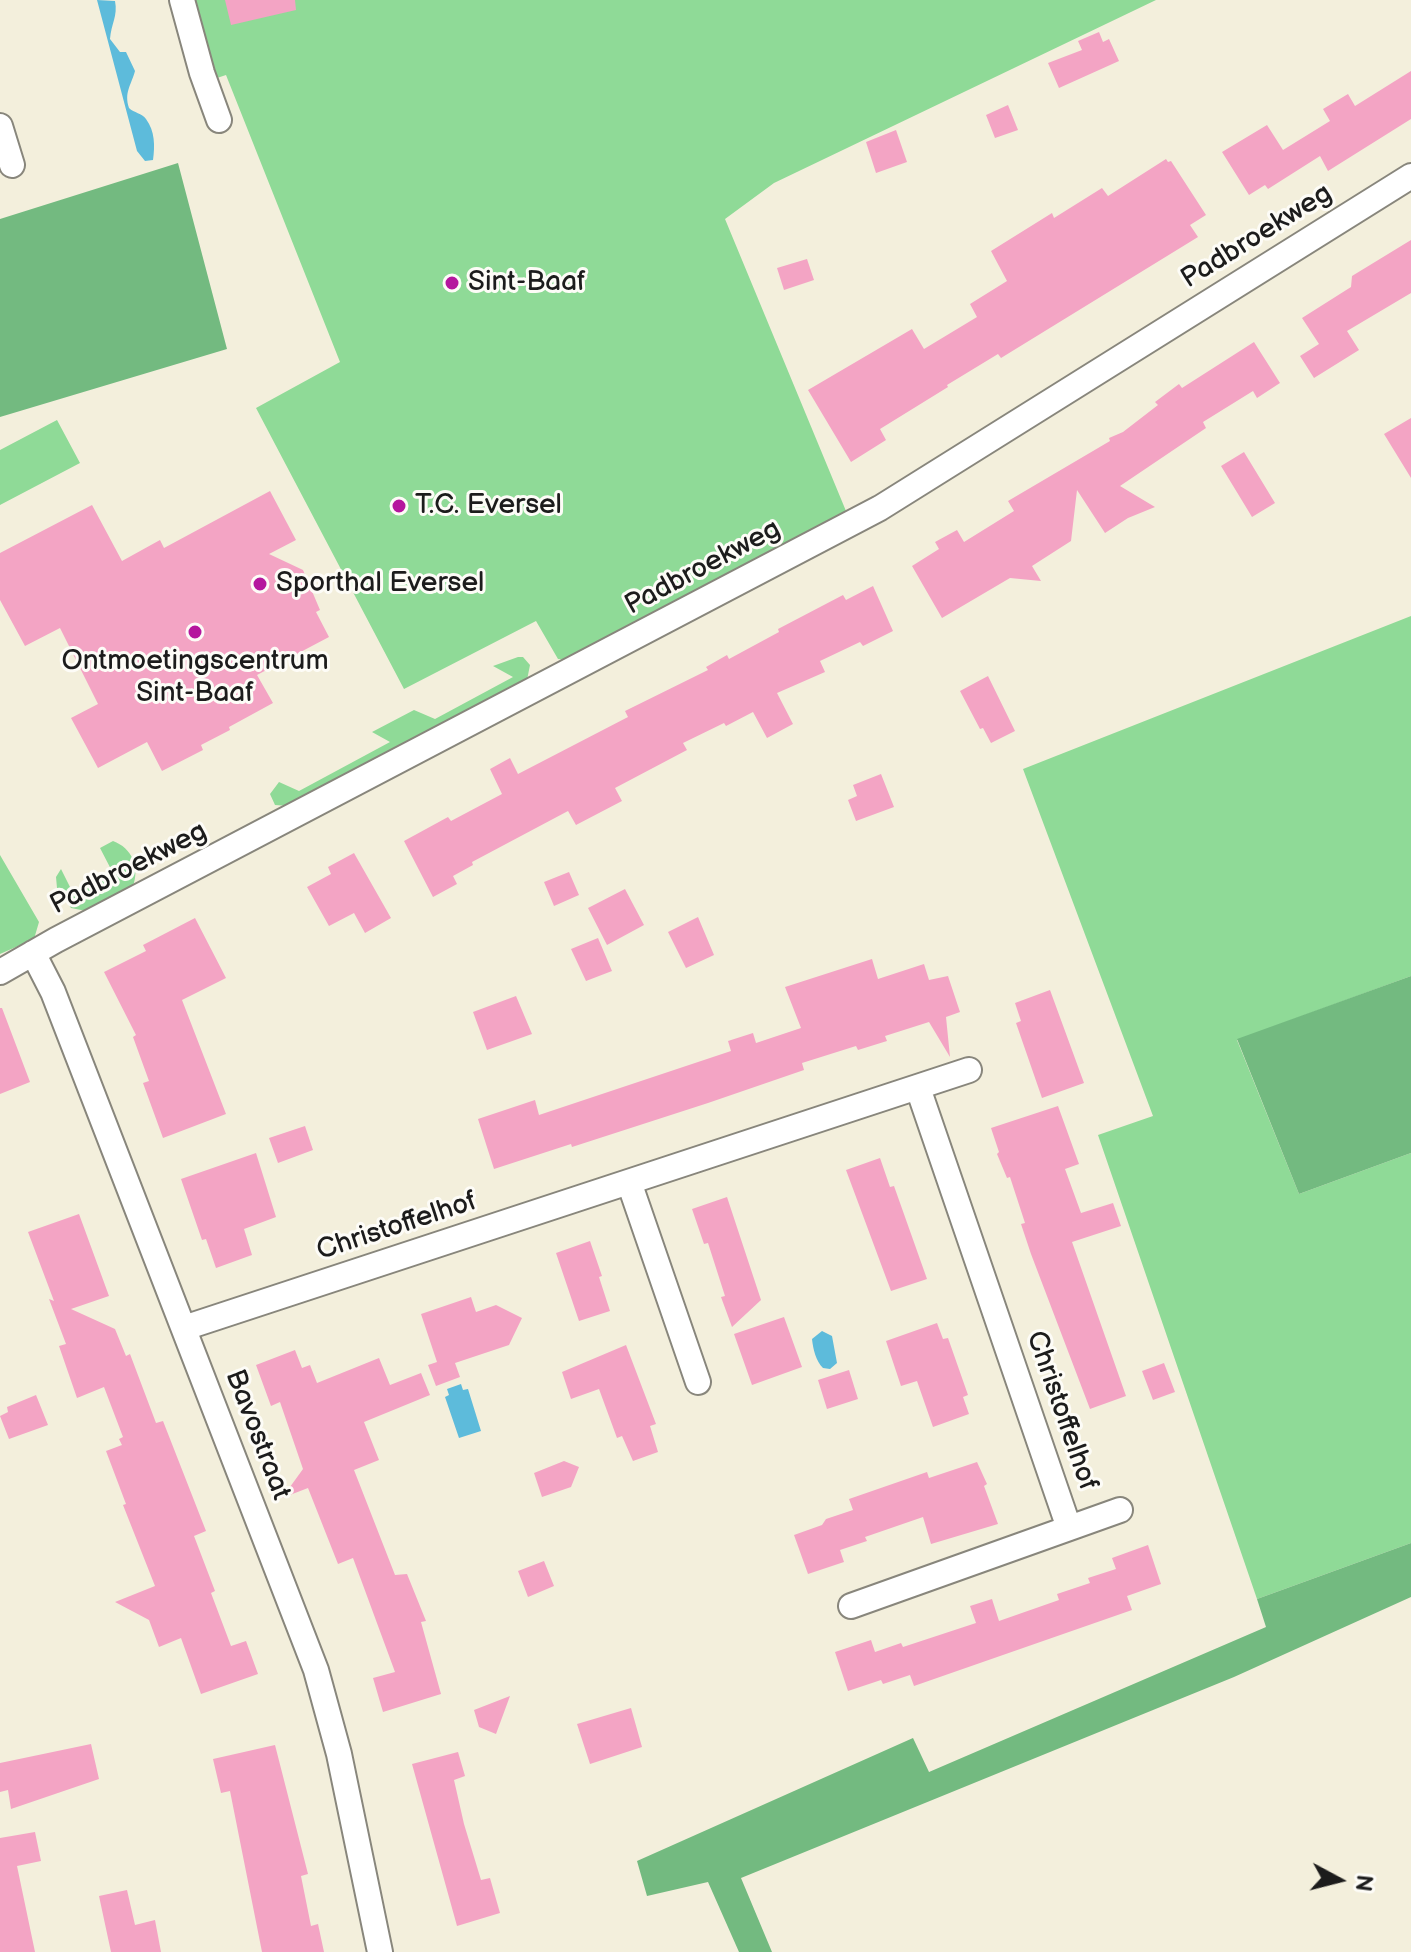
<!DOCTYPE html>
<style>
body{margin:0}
#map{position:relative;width:1411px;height:1952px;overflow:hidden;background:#f3efdc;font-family:"Balsamiq Sans",sans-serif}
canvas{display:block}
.north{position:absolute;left:1299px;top:1840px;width:80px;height:80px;-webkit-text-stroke:6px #fdfcf7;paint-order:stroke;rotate:97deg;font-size:22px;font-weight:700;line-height:32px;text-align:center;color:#1c1c1c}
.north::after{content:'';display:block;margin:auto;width:28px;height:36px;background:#1c1c1c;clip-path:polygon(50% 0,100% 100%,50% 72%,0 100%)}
</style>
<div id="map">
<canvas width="1411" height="1952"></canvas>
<div class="north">N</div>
</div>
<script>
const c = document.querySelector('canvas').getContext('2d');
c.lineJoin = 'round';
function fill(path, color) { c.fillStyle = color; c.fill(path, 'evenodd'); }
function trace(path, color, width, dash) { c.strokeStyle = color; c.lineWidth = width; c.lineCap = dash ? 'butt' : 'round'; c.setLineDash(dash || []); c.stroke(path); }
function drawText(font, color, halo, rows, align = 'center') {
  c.font = font + ' "Balsamiq Sans",sans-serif'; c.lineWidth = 6; c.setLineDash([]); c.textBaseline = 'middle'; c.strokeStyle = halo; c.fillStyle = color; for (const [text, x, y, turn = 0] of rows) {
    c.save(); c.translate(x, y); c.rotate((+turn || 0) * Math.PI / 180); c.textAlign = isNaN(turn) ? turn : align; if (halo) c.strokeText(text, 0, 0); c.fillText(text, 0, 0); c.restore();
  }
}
const green = new Path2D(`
 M190,0H1156L774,183L725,219L846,511L568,660L558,659L536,621L404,689L256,408L340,362L226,75L211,80Z
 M57,420L80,463L0,505V450Z
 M1411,616V976L1237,1040L1299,1194L1411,1153V1543L1257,1599L1098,1135L1153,1116L1023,769Z
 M518,657H523L530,665L527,680L289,806L275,805L270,794L279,782L299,791L390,742L372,732L414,710L435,719L513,677L493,666Z
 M113,841C132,848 140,867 133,886L86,911L71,908L57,888L56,877L61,869L74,895L114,875L100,848Z
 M0,855L39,922L34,939L0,954Z`);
const forest = new Path2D(`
 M178,163L227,349L0,417V219Z
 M1411,976V1153L1299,1194L1237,1039Z
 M1411,1543V1597L1234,1677L741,1878L772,1952H739L708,1882L647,1896L637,1861L913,1738L929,1772L1266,1627L1257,1599Z`);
const water = new Path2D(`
 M97,0L115,1C118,16 111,24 110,39L120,52H126L135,71C131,86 124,92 129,108C134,113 142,113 146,119C155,131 155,146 153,160L145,161L137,151Z
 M822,1331L832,1336L837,1363L830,1369L823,1368C816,1361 813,1349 812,1339Z
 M461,1384L463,1390L468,1389L481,1431L459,1438L445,1397L449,1395L447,1389Z`);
const building = new Path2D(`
 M225,0H295L296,10L231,25Z
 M1099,32L1103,42L1109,39L1119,61L1059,88L1048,63L1082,50L1078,41Z
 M1411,71V119L1328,171L1320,156L1268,189L1265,185L1249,195L1222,152L1267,125L1283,150L1330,121L1323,109L1348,94L1355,106Z
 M1008,105L1018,130L995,138L986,115Z
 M896,130L907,162L876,173L866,142Z
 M1166,159L1168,162L1171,161L1206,215L1190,225L1198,237L1001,358L998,354L947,385L948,387L880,429L886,440L851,462L808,390L912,329L924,349L977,317L970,304L1007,281L991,251L1052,213L1054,218L1102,188L1108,196Z
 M1411,240V293L1347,331L1359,350L1314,378L1300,356L1319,344L1302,318L1351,287L1352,276Z
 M807,259L814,280L784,290L777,268Z
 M1254,342L1280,383L1257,398L1253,391L1203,422L1206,428L1120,486L1155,507L1128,518L1105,533L1077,490L1071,541L1032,566L1041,581L1010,578L942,618L912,566L939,549L935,542L957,530L964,542L1014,511L1008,501L1110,441L1109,438L1123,432L1158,405L1155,402L1179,384L1182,388Z
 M1411,418V478L1384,434Z
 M1244,452L1275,503L1252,517L1221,466Z
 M270,491L296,540L269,554L303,570L320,610L316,612L329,637L257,675L273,703L229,727L230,730L201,745L203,750L162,771L147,742L98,768L71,718L98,704L60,628L25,646L0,600V553L92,505L122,561L160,540L164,548Z
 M873,586L893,631L863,646L860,642L820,661L825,672L777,693L793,724L767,738L753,712L726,726L724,723L683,743L687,750L615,788L622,801L576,825L568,811L472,862L473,865L453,876L457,884L433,897L404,841L448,817L451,821L502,794L490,769L510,758L518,774L628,717L625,711L708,670L706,667L727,655L729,659L779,632L778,629L843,595L846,600Z
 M988,676L1015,731L991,743L983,728L980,729L960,691Z
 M881,774L894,807L856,821L848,800L857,796L853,785Z
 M354,853L391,918L365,933L354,913L329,926L307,887L331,874L328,867Z
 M569,872L579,895L554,906L544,882Z
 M625,889L644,925L607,945L588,908Z
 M698,917L714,955L686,968L668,932Z
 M195,918L226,978L182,1000L226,1114L163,1138L143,1083L149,1081L133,1037L136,1035L104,972L146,951L143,945Z
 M598,938L612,971L586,981L571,949Z
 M872,959L878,979L924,964L929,980L948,976L960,1012L946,1017L950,1057L929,1022L885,1036L887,1041L858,1050L856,1046L802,1063L804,1070L708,1103L572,1147L571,1144L494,1169L478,1119L535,1100L539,1115L731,1051L728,1041L753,1033L756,1043L801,1028L785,987Z
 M1050,990L1084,1083L1042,1098L1016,1023L1021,1021L1015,1003Z
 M516,996L532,1034L487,1050L473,1012Z
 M0,1008H2L30,1082L0,1094Z
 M1058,1106L1079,1164L1065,1169L1081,1213L1113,1203L1121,1226L1072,1242L1126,1396L1090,1409L1031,1254L1021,1224L1025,1223L1010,1177L1007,1178L997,1154L999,1152L991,1128Z
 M305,1126L313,1150L278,1163L269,1138Z
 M256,1153L276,1217L244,1229L252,1255L216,1268L206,1239L202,1240L181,1179Z
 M880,1158L890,1187L894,1186L927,1279L891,1291L846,1170Z
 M727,1197L761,1300L732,1327L721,1297L725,1296L708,1243L704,1244L692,1209Z
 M79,1214L109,1296L71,1309L115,1329L126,1356L130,1354L156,1423L163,1421L206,1531L194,1536L215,1591L211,1593L231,1646L246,1641L258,1674L201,1694L181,1638L159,1647L149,1620L115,1602L155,1586L123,1505L126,1504L106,1451L122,1445L119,1439L123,1437L104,1387L77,1398L59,1346L66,1344L49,1299L54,1301L28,1232Z
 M590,1241L602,1276L599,1277L610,1311L579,1321L556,1253Z
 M471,1297L476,1312L496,1305L522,1318L509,1345L455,1363L460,1377L436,1386L428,1365L437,1362L421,1314Z
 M784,1317L802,1367L752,1385L734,1334Z
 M937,1323L943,1339L948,1338L968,1395L963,1397L969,1414L933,1427L917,1381L901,1386L886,1341Z
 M626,1345L656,1424L650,1426L658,1452L633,1461L622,1436L617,1438L599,1389L571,1399L562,1372Z
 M295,1350L302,1368L310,1365L317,1383L379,1358L390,1385L421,1373L430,1395L364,1422L379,1460L354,1470L395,1575L407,1574L426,1621L421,1622L441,1694L383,1712L373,1678L395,1672L353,1558L338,1564L308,1488L282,1498L303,1469L280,1402L271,1406L256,1365Z
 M1164,1363L1175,1392L1153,1400L1142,1371Z
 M849,1370L858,1399L827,1409L818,1380Z
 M36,1395L48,1425L9,1439L0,1416L8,1412L7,1407Z
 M564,1461L579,1467L571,1487L542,1497L534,1473Z
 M977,1462L987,1484L984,1486L998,1524L931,1544L923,1517L865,1537L867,1541L840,1550L844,1562L808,1574L794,1535L822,1525L826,1519L853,1510L849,1499L927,1472L929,1478Z
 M1148,1545L1161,1584L1127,1596L1132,1610L914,1686L910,1675L883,1684L881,1680L848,1691L835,1652L871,1640L875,1652L901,1643L903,1647L976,1623L970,1606L992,1599L999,1621L1059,1600L1057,1594L1090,1583L1088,1578L1116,1569L1112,1558Z
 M544,1561L554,1586L528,1597L518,1571Z
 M510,1696L496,1734L479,1727L474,1710Z
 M631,1708L642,1747L590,1764L577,1724Z
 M91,1744L99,1779L11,1809L8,1790L0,1792V1763Z
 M275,1745L308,1874L301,1876L311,1926L318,1924L324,1952H262L230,1791L221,1793L213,1759Z
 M458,1752L465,1776L454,1780L464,1824L481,1880L490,1878L500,1913L457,1926L412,1764Z
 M35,1832L41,1861L17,1866L35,1952H0V1838Z
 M127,1890L135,1925L155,1920L161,1952H111L99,1896Z`);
const minor = new Path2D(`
 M182,0L202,73L219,120
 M0,126L12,165
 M33,953L53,992L316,1670L339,1754L380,1952
 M0,972L56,940L880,508L1411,176
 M918,1088L1069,1528
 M629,1182L698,1382
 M184,1328L969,1070
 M851,1606L1120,1510`);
const markers = [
 [452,283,8,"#b5179e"],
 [399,506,8,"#b5179e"],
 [260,584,8,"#b5179e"],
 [195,632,8,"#b5179e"]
];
const streetNames = [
 ["Padbroekweg",1257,237,-32],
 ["Padbroekweg",703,568,-28],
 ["Padbroekweg",129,869,-27],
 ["Christoffelhof",397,1227,-18],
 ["Christoffelhof",1061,1411,71],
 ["Bavostraat",257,1435,69]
];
const poiNames = [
 ["Sint-Baaf",468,283],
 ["T.C. Eversel",415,506],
 ["Sporthal Eversel",276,584],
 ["Ontmoetingscentrum",195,662,"center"],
 ["Sint-Baaf",195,694,"center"]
];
fill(green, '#8fda97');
fill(forest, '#73ba80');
fill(water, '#5dbbdb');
fill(building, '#f3a4c4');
trace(minor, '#88867c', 28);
trace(minor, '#fff', 24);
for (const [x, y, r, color] of markers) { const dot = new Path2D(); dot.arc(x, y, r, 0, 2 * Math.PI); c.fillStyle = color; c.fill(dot); trace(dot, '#fdfcf7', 3); }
drawText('28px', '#1c1c1c', '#fdfcf7', streetNames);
drawText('28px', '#1c1c1c', '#fdfcf7', poiNames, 'left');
</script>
